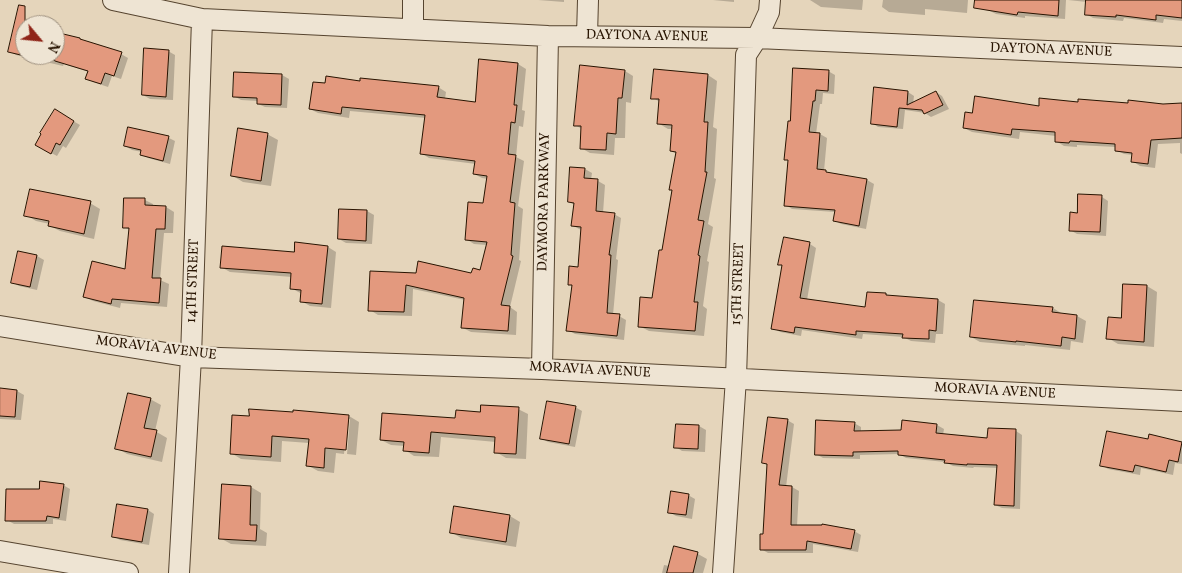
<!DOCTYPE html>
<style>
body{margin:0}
#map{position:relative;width:1182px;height:573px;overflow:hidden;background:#e5d5bb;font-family:Vollkorn,serif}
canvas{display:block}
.north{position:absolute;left:15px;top:15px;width:50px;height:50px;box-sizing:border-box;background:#eee4d3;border:1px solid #9e907f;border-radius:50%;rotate:118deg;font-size:14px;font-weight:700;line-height:20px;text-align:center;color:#271300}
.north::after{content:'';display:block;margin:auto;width:18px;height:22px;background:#8f2418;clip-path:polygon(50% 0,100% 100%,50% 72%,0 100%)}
</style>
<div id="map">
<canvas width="1182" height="573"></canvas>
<div class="north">N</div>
</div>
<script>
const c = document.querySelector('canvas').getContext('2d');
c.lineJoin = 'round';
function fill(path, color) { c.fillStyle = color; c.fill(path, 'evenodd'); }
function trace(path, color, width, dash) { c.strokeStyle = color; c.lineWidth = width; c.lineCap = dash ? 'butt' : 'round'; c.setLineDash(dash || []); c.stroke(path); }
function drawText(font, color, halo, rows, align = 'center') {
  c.font = font + ' Vollkorn,serif'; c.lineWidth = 4.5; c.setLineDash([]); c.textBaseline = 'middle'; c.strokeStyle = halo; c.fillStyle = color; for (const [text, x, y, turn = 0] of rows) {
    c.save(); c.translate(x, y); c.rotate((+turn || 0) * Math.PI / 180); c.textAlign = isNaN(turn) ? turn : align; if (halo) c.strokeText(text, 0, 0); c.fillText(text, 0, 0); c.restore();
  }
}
const shadow = new Path2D(`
 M538,0H564V2Z
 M713,0H734V2Z
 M810,0H863L862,10L821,7Z
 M883,0H968L967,13L925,9V15L889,12L882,7Z
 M990,0H1066L1065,19L1025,16V18L996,14L988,10Z
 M1068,0H1182V21L1164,19L1163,23L1124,18L1123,21L1093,18L1086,14L1087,2Z
 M25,26V55H55V39L121,54L128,58L121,79L112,76L108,87L93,82L87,78L89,72L64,64L63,66L16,55L10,51Z
 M168,51L175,55L173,100L150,99L143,95Z
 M518,64L526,69L522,110L525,111L523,127L519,126L516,157L524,161L518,206L523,209L519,260L521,261L510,307L517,312L516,335L471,332L463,328L465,300L413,289L412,316L378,315L370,310L371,272L472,275L481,272L487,245L474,244L466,239L484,205L488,179L482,178L474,174L476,164L429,158L421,153L426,118L350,111L349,118L318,113L310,109L326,85L361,83L438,87L446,92L445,99L476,103Z
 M625,71L633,76L631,103L626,102L625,138H615L614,155L590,153L581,148L582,129L575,125Z
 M828,71L835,75L834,94L823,93L822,104H820L816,134H820L827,138L824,171L830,174L867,180L874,184L866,229L841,224L834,220L835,212L792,209L786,205L789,161L786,159L790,122Z
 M282,75L289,79L287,108L265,107L258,104V101L241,100L234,96Z
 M708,75L717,81L713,127L717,129L714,178L716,179L708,224L713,227L707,261L709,262L703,306L707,309L704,336L649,331L639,326L653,299L663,252L673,191L670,189L677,154L671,151L672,129H668L658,123L660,102L653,98Z
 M908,92L914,96L913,104L936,92L942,96L949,109L931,117L925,113L905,110L903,129L878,127L872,123Z
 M1079,103L1163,106L1182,104V154L1180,153V143L1158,144L1155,168L1140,166L1132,161L1133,155L1124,154L1116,150V147L1077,145V147L1064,146L1056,141V136L1020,132L1019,139L972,132L964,128L1040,107Z
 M56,111L80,125L66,148L63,146L57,156L36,145Z
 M267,134L278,140L271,186L243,182L233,176Z
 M169,138L175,141L170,164L148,158L141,154L142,152L132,150L125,146Z
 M585,169L592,173L591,180L598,181L605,185L603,213L614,214L621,218L616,259L618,260L613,315L619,316L626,320L624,340L575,334L568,330L573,286L569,284L579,268L582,230L579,229L572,225L575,205L569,202Z
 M1102,197L1108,201L1106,236L1077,234L1070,230L1078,214Z
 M145,200L153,204V207H166L174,212L173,233H164L160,280L169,284L167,307L121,303L120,308L93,301L85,297L127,271L130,230L124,227Z
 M90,203L100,209L94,239L60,231L50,226V224L36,221L26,215Z
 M340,210L367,211L374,215L372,244L346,243L339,239Z
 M810,244L816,248L807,300L867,308L868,293L886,294L891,297L938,300L945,304L943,334H936L935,343L911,341L903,337L863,334L862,339L802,330L801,336L780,332L773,328L783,266L780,264Z
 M328,247L336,252L331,308L310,306L301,301L302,294L291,288L292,277L230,272L221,267Z
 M19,252L37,256L44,260L37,290L19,286L12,282Z
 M1124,285L1147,286L1157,292L1154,347L1118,344L1108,338L1122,319Z
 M1053,308L1061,313V314L1077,316L1086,321L1083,343L1071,341L1070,350L1025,345V346L980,342L971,337Z
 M0,389L17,391L24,395L21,420L0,419Z
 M150,399L161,405L155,431L167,438L162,462L127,454L117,448Z
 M575,407L582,411L575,447L548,442L541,438Z
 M518,409L528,414L526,459L506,458L496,452V442L441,437L439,457L414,456L405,450V446L391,445L381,440L481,414Z
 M349,416L359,422L356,455L347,454L350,419H348L344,454L336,453L334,473L318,471L307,465L309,443L282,441L281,462L241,459L231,453L233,417Z
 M787,420L794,424L786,487H792L799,491L797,526L854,531L861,535L858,552L813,544V553H768L761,549L764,535L768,465L763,463Z
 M903,421L937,425L944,429L943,435L988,439L1016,431L1022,435L1020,509L1002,508L995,505L998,468L974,467L973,468L953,466L945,462L906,458L899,454L860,455V459L823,458L816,454L854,423L861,427V432L902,431Z
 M699,426L706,430L705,452L682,451L676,447Z
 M1150,436L1182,443V464L1175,463L1173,475L1141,468L1140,475L1108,469L1102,465L1149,440Z
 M63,485L70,489L66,521L53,519V524H14L7,520L40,490Z
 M223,486L251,487L261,493L260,529L267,533L266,546L231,544L220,538Z
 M688,495L695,499L692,519L676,516L669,512Z
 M148,510L154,514L149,545L120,540L113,536Z
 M510,516L520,522L516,547L461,538L451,532Z
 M675,548L698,554L707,559L703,573H662L664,565L670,566Z`);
const building = new Path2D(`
 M975,0H1059L1058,16L1018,12L1017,15L974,8Z
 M1086,0H1182V18L1156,15V20L1116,15V17L1085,15Z
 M19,5L25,6V56L8,52Z
 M55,32L80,38V39L122,52L114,76L105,73L101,84L85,79L88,71L55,61Z
 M144,48L169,50L166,97L142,95Z
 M479,59L518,63L514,105H517L515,123L511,122L508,154L516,155L510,202L515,203L511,255L513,256L501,305L510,306L508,331L461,328L464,298L406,285L404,312L368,311L370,271L416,273L418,261L471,273L473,268L480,270L487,242L465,240L468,202L483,203L487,176L473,174L475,161L420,154L425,115L342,107L341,114L309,109L313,82L325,83L326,76L360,81V78L439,86L437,97L475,102Z
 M580,65L625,70L622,98H618L616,134L607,133L606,150L580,149L581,126H574Z
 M793,68L829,70L828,91L816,90L815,101H813L809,132L820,133L817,169L826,170V172L867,179L859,226L833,221L835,210L784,206L788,160H784L788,121H790Z
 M654,69L708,74L704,122H708L705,172H707L698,220L704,221L698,255L700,256L694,302H698L695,331L638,327L640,297L652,298L659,250H662L672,190H669L676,152L670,151L672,125L657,124L659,99H651Z
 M234,72L282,74L281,105L257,104V98L233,97Z
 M874,87L908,91L907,105L936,91L943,105L924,114L922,110L899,108L897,127L871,124Z
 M975,96L1039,106V98L1078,102V99L1128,103V100L1163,104L1182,103V138L1151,140L1148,164L1131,162L1132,153L1115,151V144L1070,141L1069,143L1055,142V132L1012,129L1011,135L963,128L965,112L972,113Z
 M55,109L74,121L60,145L56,143L51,154L35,145L41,134L40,133Z
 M128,127L169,136L163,161L140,155L141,150L124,146Z
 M238,128L268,133L261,181L231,176Z
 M570,167L585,168L584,178L598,179L596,211L615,213L609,255H611L607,313L620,314L617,336L566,331L572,285H568L569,266L578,267L581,227L571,226L574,203L568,202Z
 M30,189L91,201L84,234L48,226L49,221L24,216Z
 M1078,194L1102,195L1100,232L1069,231L1070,212L1077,213Z
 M124,198H145V205L166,206L165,229H156L152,278H161L159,303L112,299L111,304L83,297L92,261L125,269L129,228H123Z
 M339,209L367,210L366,241L338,239Z
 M784,237L810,242L800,298L865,307L867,292L886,293V295L938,299L936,331L929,330V339L902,338L903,334L856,331V335L795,327L794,333L771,329L782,265H778Z
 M295,242L328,246L322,304L300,302L301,290L290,289L291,273L220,268L222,246L294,252Z
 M18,251L37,255L30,287L11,283Z
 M1123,284L1147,285L1144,342L1106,339L1108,317L1121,318Z
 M974,300L1053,307L1052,312L1077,315L1075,339L1062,337L1061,346L1016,341V342L970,337Z
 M0,388L17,390L15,417L0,416Z
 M128,393L151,398L144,428L157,430L151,457L115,449Z
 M547,401L576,406L569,444L540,439Z
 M481,405L519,407L516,454L494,453L495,437L431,432L429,453L403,451L404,442L380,440L382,413L455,418L456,410L480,412Z
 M249,409L293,412V410L349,415L346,450L325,448L324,468L306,466L309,439L272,436L271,457L230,454L232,415L249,416Z
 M768,417L788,419L779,485L792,486L791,525H822V524L855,530L851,549L807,541L806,550H760V534H763L767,464L762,463Z
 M816,420L855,422L854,431L901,430L902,420L937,424L936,433L987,438L988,428L1016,429L1014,506L994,505L997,465L967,464V465L944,463L945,460L898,455V451L853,452V456L815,455Z
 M676,424L699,425L698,449L674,448Z
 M1107,431L1148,439L1149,434L1182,442L1178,462L1169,460L1166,472L1135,465L1133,472L1100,466Z
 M40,481L64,484L59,518L47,516L46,521H5L6,489H39Z
 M222,484L251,486L250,525H257L256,541L219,539Z
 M671,491L689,494L686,515L668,513Z
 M117,504L148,509L142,542L112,537Z
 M454,506L510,515L506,542L450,533Z
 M674,546L698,552L693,573H667Z`);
const minor = new Path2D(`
 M113,0L202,19L548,36L757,38L1182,57
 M413,29V0
 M587,36L588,0
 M0,326L191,357L542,369L1182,401
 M542,369L548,36
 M0,551L128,573
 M179,573L191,357L202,19
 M723,573L736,378L746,55L757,38L769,12L770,0`);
const streetNames = [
 ["DAYTONA AVENUE",647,37,1],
 ["DAYTONA AVENUE",1051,51,2],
 ["DAYMORA PARKWAY",545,202,-89],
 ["14TH STREET",194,281,-88],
 ["15TH STREET",739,284,-88],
 ["MORAVIA AVENUE",156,349,7],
 ["MORAVIA AVENUE",590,371,3],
 ["MORAVIA AVENUE",995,392,3]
];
fill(shadow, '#0003');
fill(building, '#e3997e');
trace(building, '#271300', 1);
trace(minor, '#56442f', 22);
trace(minor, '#eee4d3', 20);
drawText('14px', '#271300', '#eee4d3', streetNames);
</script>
